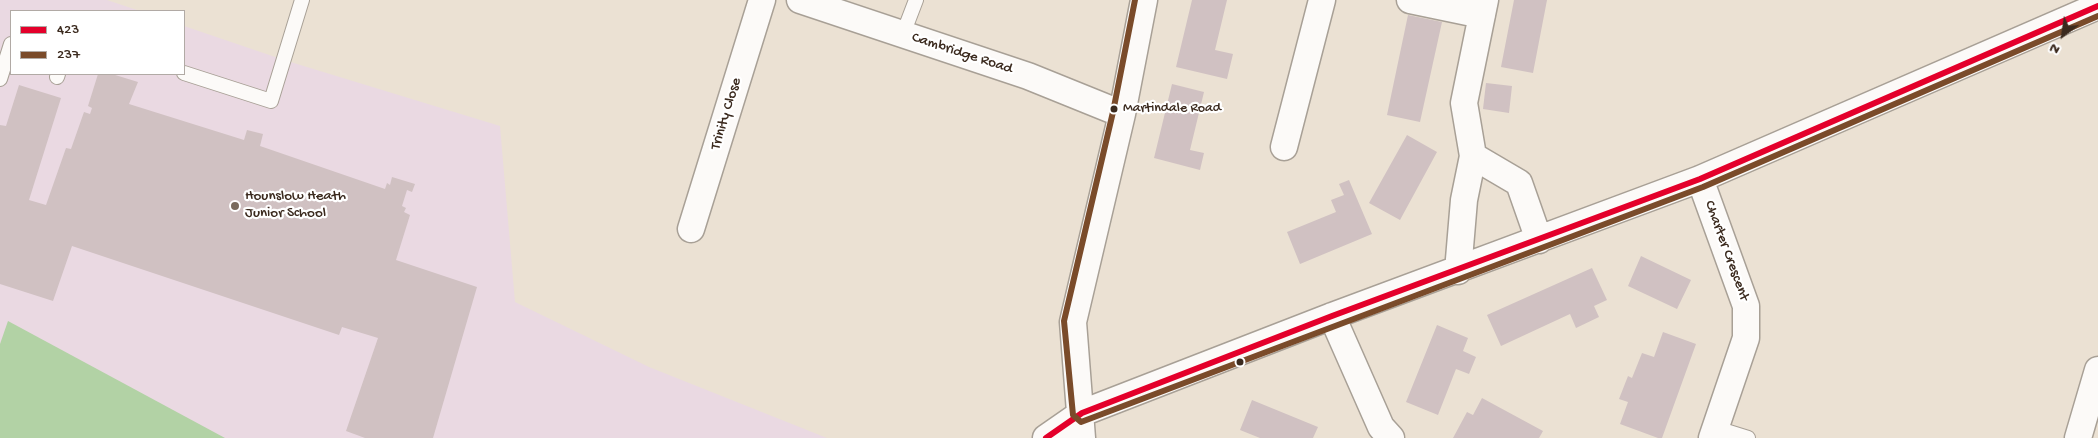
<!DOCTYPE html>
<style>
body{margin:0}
#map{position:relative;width:2098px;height:438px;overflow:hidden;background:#ebe1d3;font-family:"Gochi Hand",sans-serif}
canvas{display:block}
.legend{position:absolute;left:10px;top:10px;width:175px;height:65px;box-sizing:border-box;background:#fff;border:1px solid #b1aaa5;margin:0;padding:6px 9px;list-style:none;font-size:15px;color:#3b2a1e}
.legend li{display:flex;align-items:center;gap:10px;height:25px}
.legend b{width:25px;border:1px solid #b1aaa5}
.north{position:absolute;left:2038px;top:10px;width:50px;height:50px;-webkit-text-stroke:4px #fff;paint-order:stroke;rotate:211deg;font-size:14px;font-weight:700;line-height:20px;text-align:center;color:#3b2a1e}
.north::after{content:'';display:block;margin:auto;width:18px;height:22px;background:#3b2a1e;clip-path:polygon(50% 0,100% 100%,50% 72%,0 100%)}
</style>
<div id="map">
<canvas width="2098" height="438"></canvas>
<ul class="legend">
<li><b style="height:6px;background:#e4002b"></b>423</li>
<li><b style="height:6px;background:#7a4b2a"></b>237</li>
</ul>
<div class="north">N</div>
</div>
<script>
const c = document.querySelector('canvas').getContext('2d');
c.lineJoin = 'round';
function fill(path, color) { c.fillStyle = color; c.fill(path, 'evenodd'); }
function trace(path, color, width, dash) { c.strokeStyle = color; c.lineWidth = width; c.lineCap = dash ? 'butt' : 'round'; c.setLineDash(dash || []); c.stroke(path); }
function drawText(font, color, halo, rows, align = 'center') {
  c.font = font + ' "Gochi Hand",sans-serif'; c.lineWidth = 4.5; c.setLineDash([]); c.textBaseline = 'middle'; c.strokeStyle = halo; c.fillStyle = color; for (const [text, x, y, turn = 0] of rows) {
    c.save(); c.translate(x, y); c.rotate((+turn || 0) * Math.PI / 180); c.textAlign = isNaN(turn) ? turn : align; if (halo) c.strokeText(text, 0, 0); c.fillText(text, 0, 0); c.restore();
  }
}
const built = new Path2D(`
 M0,0H107L140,11H11V74H184V26L284,60L500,126L515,302L649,367L827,438H0Z`);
const green = new Path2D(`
 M8,321L225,438H0V344Z`);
const building = new Path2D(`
 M1192,0H1227L1215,50L1233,54L1227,79L1176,67Z
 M1514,0H1547L1533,73L1501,67Z
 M1408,15L1442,22L1420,122L1387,115Z
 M98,74H112L138,82L129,104L244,140L247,130L263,134L260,146L385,189L387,183L390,185L392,177L415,184L412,192L407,190L402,206L406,208L404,212L410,215L396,260L477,287L433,438H365L346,431L378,338L342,327L339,335L72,246L53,301L0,284V125L6,126L19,85L61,98L29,200L46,205L66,148L71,149L84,112L90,114L92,108L88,106Z
 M1486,83L1512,86L1509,113L1483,109Z
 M1172,84L1204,92L1190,150L1204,153L1200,170L1154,158Z
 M1407,135L1437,152L1400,220L1369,203Z
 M1349,180L1372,234L1300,264L1287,232L1336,212L1331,200L1344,195L1339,184Z
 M1641,256L1691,280L1677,309L1628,286Z
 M1592,268L1607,300L1594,306L1599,317L1576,328L1570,314L1501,346L1487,315Z
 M1437,325L1468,338L1463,351L1476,357L1469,374L1456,369L1438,415L1406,402Z
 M1663,332L1696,344L1662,438H1658L1620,424L1628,402L1619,399L1628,376L1632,378L1642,353L1654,357Z
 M1482,398L1543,431L1539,438H1453L1467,412L1473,415Z
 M1252,400L1318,427L1313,438H1260L1240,430Z`);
const service = new Path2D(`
 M903,34L916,0
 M184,73L271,101L302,0
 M57,77L58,74
 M0,79L11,44
 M1716,428L1748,438`);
const minor = new Path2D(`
 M800,0L1028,76L1122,114
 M1410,0L1482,15
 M1485,0L1464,103L1473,156L1519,183L1539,240
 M1284,147L1322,0
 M1700,179L1746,306V338L1712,438
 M691,229L762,0
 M1458,271L1464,200L1473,156
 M1332,316L1381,427L1391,438
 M1046,438L1082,413L1332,316L1700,179L2098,6
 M1082,438L1073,322L1122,114L1144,0
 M2078,438L2098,370`);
const bus1 = new Path2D(`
 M1046,438L1082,413L1332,316L1700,179L2098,6`);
const bus2 = new Path2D(`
 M1135,0L1113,112L1064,321L1073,415L1081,422L1703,187L2098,16`);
const markers = [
 [1114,109,4.5,"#3b2a1e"],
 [235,206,5,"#796a5d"],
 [1240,362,4.5,"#3b2a1e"]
];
const busNames = [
 ["Martindale Road",1123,109]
];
const streetNames = [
 ["Cambridge Road",962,54,18],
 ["Trinity Close",727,114,-73],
 ["Charter Crescent",1726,251,70]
];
const poiNames = [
 ["Hounslow Heath",245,197],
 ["Junior School",245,214]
];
fill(built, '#ead9e2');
fill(green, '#b2d2a5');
fill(building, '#d0c1c2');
trace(service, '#a8a096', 16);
trace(minor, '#a8a096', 29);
trace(service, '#fcfaf8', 14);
trace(minor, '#fcfaf8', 26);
trace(bus1, '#e4002b', 6);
trace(bus2, '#7a4b2a', 6);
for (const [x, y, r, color] of markers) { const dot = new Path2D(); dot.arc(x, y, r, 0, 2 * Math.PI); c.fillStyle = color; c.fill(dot); trace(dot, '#fff', 2); }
drawText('14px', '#3b2a1e', '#fff', busNames, 'left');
drawText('15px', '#3b2a1e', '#fff', streetNames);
drawText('15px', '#3b2a1e', '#fff', poiNames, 'left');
</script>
